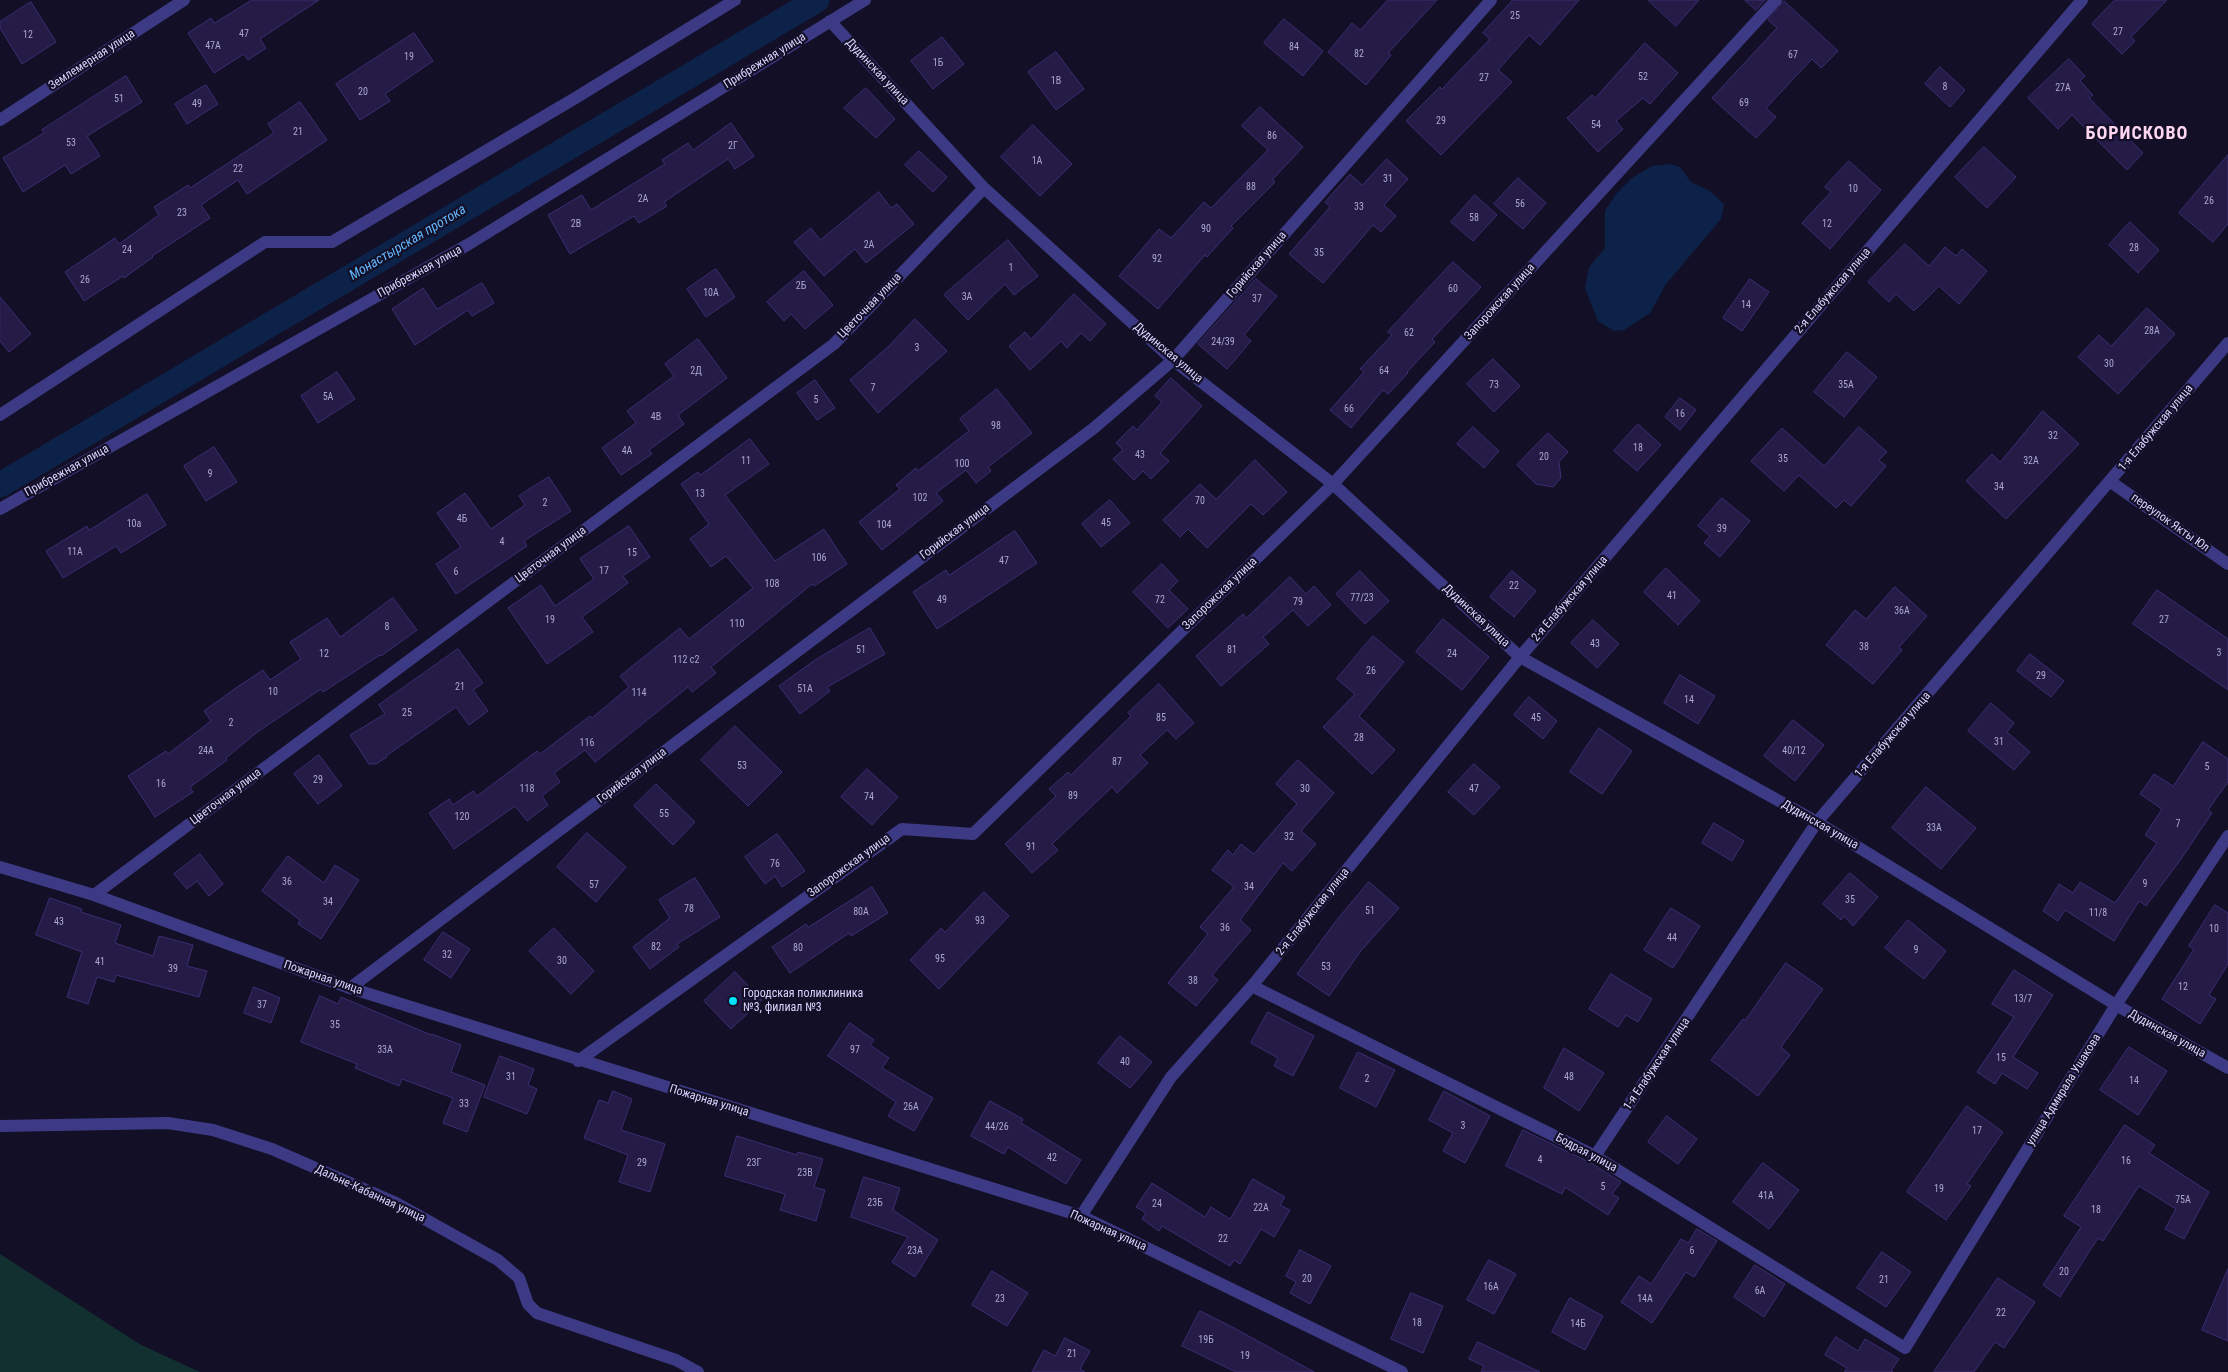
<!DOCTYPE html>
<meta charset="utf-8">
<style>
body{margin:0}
canvas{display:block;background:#130f26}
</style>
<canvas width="2228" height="1372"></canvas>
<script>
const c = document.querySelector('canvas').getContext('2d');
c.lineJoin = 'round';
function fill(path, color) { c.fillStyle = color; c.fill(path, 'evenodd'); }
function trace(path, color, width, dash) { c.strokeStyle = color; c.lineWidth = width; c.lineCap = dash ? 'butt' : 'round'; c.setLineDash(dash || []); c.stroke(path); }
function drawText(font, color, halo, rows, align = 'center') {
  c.font = font + ' "Roboto Condensed",sans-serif'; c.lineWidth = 4.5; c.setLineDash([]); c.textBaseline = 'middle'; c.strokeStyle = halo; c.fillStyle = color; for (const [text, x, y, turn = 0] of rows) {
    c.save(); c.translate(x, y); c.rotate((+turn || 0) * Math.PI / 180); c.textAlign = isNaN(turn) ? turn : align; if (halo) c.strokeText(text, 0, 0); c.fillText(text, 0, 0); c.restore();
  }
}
const green = new Path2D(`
 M0,1254L141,1345L200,1372H0Z`);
const water = new Path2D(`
 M1670,164L1680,167L1691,182L1710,191L1724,204L1721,219L1666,284L1650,313L1624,330L1614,331L1598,321L1585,288L1589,267L1605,248V211L1616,194L1632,178L1652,166Z`);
const canal = new Path2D(`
 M0,485L817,0`);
const building = new Path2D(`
 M252,0H319L260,39L266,48L248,60L244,54L214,73L188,33L211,18L214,23Z
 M1388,0H1437L1388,53L1391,55L1366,85L1328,52L1352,23L1360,30Z
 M1513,0H1579L1540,45L1529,35L1498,70L1512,82L1441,155L1406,121L1440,87L1442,89L1490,39L1483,33Z
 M1648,0H1699L1676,26Z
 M1745,0H1765L1756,10Z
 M2115,0H2167L2131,37L2135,41L2122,54L2092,24Z
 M1784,1L1838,51L1821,68L1812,59L1766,108L1776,117L1756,138L1712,98L1777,28L1768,20Z
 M31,2L56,42L22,64L0,28V22Z
 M1284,19L1323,51L1303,76L1264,43Z
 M414,33L433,61L385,94L390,101L360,120L336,84Z
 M942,37L964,64L933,89L911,61Z
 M1645,43L1678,73L1650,104L1643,98L1616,121L1623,129L1598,152L1567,118L1592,95L1595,98Z
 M1056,52L1084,89L1056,110L1028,72Z
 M2069,59L2085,76L2080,81L2093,95L2089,98L2143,153L2127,170L2072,115L2058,129L2028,98Z
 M1940,67L1965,90L1950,107L1925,84Z
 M126,76L142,102L87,136L100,156L71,174L65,165L23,192L3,158L44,133L42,130Z
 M206,85L218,104L187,124L175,104Z
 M866,88L895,119L876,138L844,108Z
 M300,102L327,140L247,194L238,180L201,205L210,218L152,256L153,257L124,278L123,276L84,301L65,272L115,238L119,244L159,215L154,207L188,185L190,188L274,133L268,124Z
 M1260,107L1303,147L1272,180L1275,182L1231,226L1233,228L1207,257L1205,255L1158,309L1119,276L1159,229L1171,238L1204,202L1211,208L1268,150L1242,126Z
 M731,123L754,156L735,169L728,159L664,202L667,206L639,223L634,216L570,254L548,215L582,195L591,210L665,164L662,160L688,143L693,150Z
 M1033,125L1072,164L1040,196L1001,157Z
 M1984,147L2016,177L1987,208L1955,177Z
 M919,151L947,177L933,192L905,165Z
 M2228,155V224L2213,242L2179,213Z
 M1387,159L1408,179L1384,205L1396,216L1381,232L1373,225L1323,283L1289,254L1330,207L1325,202L1350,174L1362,185Z
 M1849,161L1881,190L1830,249L1802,223L1831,192L1825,187Z
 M1518,178L1546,203L1523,229L1494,204Z
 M879,192L891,208L897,204L914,224L866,263L855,249L824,276L794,242L811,228L820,240Z
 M1475,195L1497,215L1473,241L1451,222Z
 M2130,222L2159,250L2138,273L2109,245Z
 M1008,240L1038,276L1014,295L1005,284L968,320L944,295Z
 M1905,244L1929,266L1945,247L1956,256L1962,249L1987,271L1959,304L1939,286L1914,311L1896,294L1889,302L1868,282Z
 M1453,262L1481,287L1432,339L1435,342L1407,372L1408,373L1388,394L1383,390L1351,428L1330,410L1364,372L1360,369L1392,335L1388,332Z
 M716,269L735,297L706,317L687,289Z
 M804,271L833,305L805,329L791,314L784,321L767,302Z
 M1256,279L1277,296L1244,335L1251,341L1227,369L1198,344Z
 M1750,279L1769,292L1742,331L1723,318Z
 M482,283L494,303L472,316L468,310L415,345L392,309L423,288L437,309Z
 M1074,294L1106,324L1090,341L1081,333L1067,348L1061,341L1030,370L1009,346L1025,332L1031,339Z
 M0,297L31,334L9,352L0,341Z
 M2147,308L2175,334L2118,394L2078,357L2099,335L2111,346Z
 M915,319L947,351L878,413L850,380L889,346Z
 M698,339L727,378L678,415L684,424L649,450L652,454L621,475L602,448L636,423L627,411L674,376L665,364Z
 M1847,352L1877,377L1844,417L1814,392Z
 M1493,359L1520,386L1494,412L1467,384Z
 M337,372L355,399L318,423L301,396Z
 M1171,378L1202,406L1160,453L1169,461L1151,479L1143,471L1134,480L1113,459L1123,450L1116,443L1133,426L1137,430L1162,402L1155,396Z
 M815,380L835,408L817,420L797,393Z
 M997,389L1032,433L988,467L991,471L976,483L966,470L936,493L943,501L882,550L859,522L900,489L896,485L916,468L918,471L969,431L960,419Z
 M1680,398L1696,410L1680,430L1665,417Z
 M2043,411L2079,444L2006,519L1966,481L1992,454L2000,462Z
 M1638,424L1661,445L1637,471L1614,451Z
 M1473,427L1499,451L1484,468L1457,444Z
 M1859,427L1887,452L1879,460L1886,466L1851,506L1844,500L1836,508L1799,475L1784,491L1751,461L1782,428L1824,466Z
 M1548,433L1568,452L1559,462L1561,478L1553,487L1536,484L1517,465Z
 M750,439L769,464L725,495L775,561L824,529L847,564L814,586L812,584L711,667L716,673L692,692L688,687L595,762L585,750L554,773L560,782L542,796L548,805L527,821L515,806L454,849L429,813L449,799L453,805L473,791L477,796L537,751L540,754L590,716L592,718L629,687L620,676L680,628L689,639L753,588L726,556L711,567L690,539L709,524L681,484L698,472L700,475Z
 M214,447L237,482L206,501L184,466Z
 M1255,460L1287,492L1263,515L1251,504L1207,548L1188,529L1180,537L1163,520L1200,484L1216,499Z
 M549,477L571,511L524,541L527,546L456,594L436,564L461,547L437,513L465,493L491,529L525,505L519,496Z
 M147,494L166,525L121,553L116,546L63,578L46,551L87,526L89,530Z
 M1722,498L1750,521L1720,557L1704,543L1710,536L1698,526Z
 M1110,500L1130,523L1101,547L1082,524Z
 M629,526L650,557L623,576L628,583L582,617L593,632L547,664L508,608L541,585L555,606L594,579L580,559Z
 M1015,531L1037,563L937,629L913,592L946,570L949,575Z
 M1162,564L1178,581L1169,590L1188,609L1168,628L1133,592Z
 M1666,568L1700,601L1678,625L1644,592Z
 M1360,571L1389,601L1365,624L1336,594Z
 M1512,571L1536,591L1514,617L1490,597Z
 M1290,577L1306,594L1314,586L1331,605L1308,626L1293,610L1263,637L1269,644L1221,686L1196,656L1243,614L1246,618Z
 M1895,587L1927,616L1899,647L1902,650L1873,684L1826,645L1855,610L1866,619Z
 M2157,590L2228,639V690L2133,624Z
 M393,598L417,630L381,656L380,655L323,692L321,689L256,733L226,758L227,760L190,787L193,792L155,817L128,776L166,751L168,754L211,721L204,711L236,688L263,670L270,680L301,659L290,642L327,618L340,637Z
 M1443,619L1489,657L1462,690L1416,652Z
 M1593,620L1619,644L1597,668L1571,643Z
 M870,628L885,654L827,687L830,691L800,714L779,686L815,660Z
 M1373,636L1404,662L1359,716L1395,750L1372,774L1323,727L1355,694L1337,679Z
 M458,649L483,683L473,690L488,711L469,725L456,707L386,756L387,757L376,764H369L350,735L385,714L379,705Z
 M2030,654L2064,681L2051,697L2017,671Z
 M1680,675L1715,696L1698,724L1664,703Z
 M1159,684L1194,723L1176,739L1167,730L1140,755L1148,763L1117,793L1112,787L1052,844L1058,850L1032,873L1005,844L1056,796L1049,789L1068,772L1071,775L1131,716L1128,713Z
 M1529,697L1557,721L1543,739L1514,715Z
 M1991,703L2014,723L2007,732L2030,752L2014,770L1968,731Z
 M1793,720L1824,745L1795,781L1764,756Z
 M735,726L782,772L748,806L701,760Z
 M1599,728L1632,751L1602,794L1570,772Z
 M2203,742L2228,759V782L2208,810L2212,813L2181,859L2146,906L2139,901L2114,941L2065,910L2058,921L2043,911L2059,884L2073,893L2080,882L2115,903L2157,843L2145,835L2162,809L2140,794L2154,774L2173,786Z
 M319,755L342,786L318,804L294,774Z
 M1298,760L1334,793L1301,831L1316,844L1292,871L1283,863L1240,920L1251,930L1212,975L1218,980L1196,1006L1168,983L1208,934L1200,927L1234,887L1212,870L1228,850L1233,855L1241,844L1254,854L1297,804L1276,784Z
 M1474,764L1500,787L1474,815L1448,792Z
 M867,769L898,797L872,825L841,797Z
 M656,784L695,822L673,845L634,806Z
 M1926,787L1976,828L1941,869L1892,828Z
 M1714,823L1744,841L1732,861L1702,843Z
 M587,833L626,867L596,902L557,867Z
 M777,834L805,871L782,887L775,876L765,884L745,857Z
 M200,854L223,884L209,896L197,881L187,889L174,874Z
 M288,856L324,883L335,865L359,880L321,939L298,924L300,920L262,891Z
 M1850,873L1878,897L1853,926L1844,916L1841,920L1823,904Z
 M695,878L720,917L677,944L679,947L650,969L633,947L670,918L659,900Z
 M1369,882L1399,908L1360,952L1329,996L1297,974L1336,921Z
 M872,887L888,913L851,936L849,933L790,973L772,947L806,924L808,927Z
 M984,892L1009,916L939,989L910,960L941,928L945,932Z
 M50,898L82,909L81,912L121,925L115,943L153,956L159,936L193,945L187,966L207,971L199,997L116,975L114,982L97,977L88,1004L67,997L82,952L36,935Z
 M2215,905L2228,913V964L2209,995L2216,999L2200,1024L2162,999L2194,949L2189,946Z
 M1671,908L1700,926L1673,968L1644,950Z
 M1908,920L1946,951L1924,979L1885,948Z
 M554,928L594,971L571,994L529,951Z
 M443,932L470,949L451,978L424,960Z
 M1786,963L1823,989L1781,1047L1790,1055L1758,1096L1711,1060L1743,1019L1745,1020Z
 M2014,970L2053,995L2013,1057L2038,1073L2027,1089L2002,1073L1995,1084L1977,1072L2014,1017L1992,1004Z
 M735,972L762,1000L731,1029L704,1001Z
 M1611,974L1652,999L1638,1022L1626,1015L1618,1027L1589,1009Z
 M254,987L280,998L271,1023L244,1013Z
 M320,996L338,1004L341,997L431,1035L432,1034L461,1045L451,1072L485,1085L467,1132L443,1123L453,1098L402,1079L399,1086L355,1068L357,1064L301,1042Z
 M1268,1012L1314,1036L1293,1076L1274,1066L1278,1058L1251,1043Z
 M850,1023L874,1040L870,1045L889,1058L882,1068L933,1098L914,1131L888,1116L896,1102L828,1056Z
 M1120,1036L1152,1062L1130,1088L1098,1063Z
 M2129,1047L2167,1071L2138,1115L2100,1090Z
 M1564,1048L1604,1073L1579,1111L1544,1088Z
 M1358,1052L1395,1070L1376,1107L1340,1088Z
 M500,1056L534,1069L528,1085L537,1089L527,1114L484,1097Z
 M613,1091L632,1099L621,1130L665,1144L650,1192L619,1182L628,1155L584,1138L599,1100L608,1103Z
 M1444,1091L1490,1116L1465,1163L1443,1151L1453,1133L1429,1120Z
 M990,1101L1023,1119L1021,1123L1081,1160L1066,1184L1008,1147L1004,1154L971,1136Z
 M1967,1106L2003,1132L1967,1184L1971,1186L1946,1220L1907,1192Z
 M1667,1116L1697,1139L1678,1164L1648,1142Z
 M2125,1125L2155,1145L2149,1153L2209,1192L2184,1239L2165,1229L2176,1209L2139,1186L2103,1241L2098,1238L2060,1297L2043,1285L2081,1227L2064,1216Z
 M1523,1130L1591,1163L1621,1182L1612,1194L1619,1198L1608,1215L1565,1187L1562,1194L1506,1166Z
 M737,1136L797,1155L798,1152L823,1159L814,1187L825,1190L816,1221L780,1210L785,1194L725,1176Z
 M1763,1163L1799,1190L1769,1229L1733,1202Z
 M864,1177L900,1188L893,1210L938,1240L915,1277L892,1262L908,1237L851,1217Z
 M1253,1179L1285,1197L1280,1205L1290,1210L1274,1237L1261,1229L1240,1264L1234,1260L1230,1266L1162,1226L1159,1231L1142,1219L1146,1213L1136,1207L1152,1183L1205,1217L1211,1207L1230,1219Z
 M1697,1229L1717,1241L1694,1277L1686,1272L1652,1323L1621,1302L1639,1276L1651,1284L1681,1239L1688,1243Z
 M1300,1250L1331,1266L1310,1304L1290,1293L1296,1282L1286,1276Z
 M1882,1252L1911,1272L1886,1307L1857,1288Z
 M1489,1260L1516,1274L1494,1314L1467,1300Z
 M1755,1265L1785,1284L1764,1317L1734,1297Z
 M2228,1269V1341L2202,1330Z
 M992,1271L1028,1293L1007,1326L972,1305Z
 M1998,1278L2035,1302L2004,1348L1995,1342L1974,1372H1934Z
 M1411,1293L1443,1306L1423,1353L1391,1339Z
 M1570,1298L1603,1316L1585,1350L1552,1332Z
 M1200,1311L1234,1328L1314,1372H1236L1182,1346Z
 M1836,1337L1858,1351L1865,1339L1899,1359L1891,1371L1893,1372H1844L1847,1368L1825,1355Z
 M1065,1338L1090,1351L1080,1369L1085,1372H1032L1044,1350L1055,1356Z
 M1478,1342L1540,1372H1481L1484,1366L1469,1359Z`);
const minor = new Path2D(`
 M830,21L984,188L1173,360L1333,484L1520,657L1817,822L2116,1005L2228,1068
 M0,120L184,0
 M0,415L265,242H332L577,97L735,0
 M2111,482L2228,564
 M0,509L469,244L865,0
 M0,867L94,895L350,988L1081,1216L1402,1372
 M94,895L834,344L984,188
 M1252,986L1595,1156L1905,1348L2116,1005L2228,836
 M350,988L1094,428L1173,360L1491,0
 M578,1061L902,829L973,834L1333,484L1776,0
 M0,1126L168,1123L213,1130L272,1149L396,1203L498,1260L519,1278L528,1304L537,1313L676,1360L698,1372
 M1595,1156L1817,822L2228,343
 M1081,1216L1171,1077L1252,986L1520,657L2082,0`);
const markers = [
 [733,1001,5,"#00e5ff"]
];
const numberNames = [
 ["25",1515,16],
 ["27",2118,32],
 ["47",244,34],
 ["12",28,35],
 ["47А",213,46],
 ["84",1294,47],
 ["82",1359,54],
 ["67",1793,55],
 ["19",409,57],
 ["1Б",938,63],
 ["52",1643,77],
 ["27",1484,78],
 ["1В",1056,81],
 ["8",1945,87],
 ["27А",2063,88],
 ["20",363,92],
 ["51",119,99],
 ["69",1744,103],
 ["49",197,104],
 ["29",1441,121],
 ["54",1596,125],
 ["21",298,132],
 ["86",1272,136],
 ["53",71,143],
 ["2Г",733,146],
 ["1А",1037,161],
 ["22",238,169],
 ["31",1388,179],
 ["88",1251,187],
 ["10",1853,189],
 ["2А",643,199],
 ["26",2209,201],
 ["56",1520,204],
 ["33",1359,207],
 ["23",182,213],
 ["58",1474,218],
 ["2В",576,224],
 ["12",1827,224],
 ["90",1206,229],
 ["2А",869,245],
 ["28",2134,248],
 ["24",127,250],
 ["35",1319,253],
 ["92",1157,259],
 ["1",1011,268],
 ["26",85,280],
 ["2Б",801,286],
 ["60",1453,289],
 ["10А",711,293],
 ["3А",967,297],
 ["37",1257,299],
 ["14",1746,305],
 ["28А",2152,331],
 ["62",1409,333],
 ["24/39",1223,342],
 ["3",917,348],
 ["30",2109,364],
 ["2Д",696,371],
 ["64",1384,371],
 ["73",1494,385],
 ["35А",1846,385],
 ["7",873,388],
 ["5А",328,397],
 ["5",816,400],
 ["66",1349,409],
 ["16",1680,414],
 ["4В",656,417],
 ["98",996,426],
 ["32",2053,436],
 ["18",1638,448],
 ["4А",627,451],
 ["43",1140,455],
 ["20",1544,457],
 ["35",1783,459],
 ["11",746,461],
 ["32А",2031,461],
 ["100",962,464],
 ["9",210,474],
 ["34",1999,487],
 ["13",700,494],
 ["102",920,498],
 ["70",1200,501],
 ["2",545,503],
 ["4Б",462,519],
 ["45",1106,523],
 ["10а",134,524],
 ["104",884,525],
 ["39",1722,529],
 ["4",502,542],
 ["11А",75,552],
 ["15",632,553],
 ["106",819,558],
 ["47",1004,561],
 ["17",604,571],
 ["6",456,572],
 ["108",772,584],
 ["22",1514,586],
 ["41",1672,596],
 ["77/23",1362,598],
 ["49",942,600],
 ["72",1160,600],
 ["79",1298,602],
 ["36А",1902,611],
 ["19",550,620],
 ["27",2164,620],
 ["110",737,624],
 ["8",387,627],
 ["43",1595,644],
 ["38",1864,647],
 ["51",861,650],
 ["81",1232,650],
 ["3",2219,653],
 ["12",324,654],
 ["24",1452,654],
 ["112 с2",686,660],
 ["26",1371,671],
 ["29",2041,676],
 ["21",460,687],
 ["51А",805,689],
 ["10",273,692],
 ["114",639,693],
 ["14",1689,700],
 ["25",407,713],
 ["85",1161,718],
 ["45",1536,718],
 ["2",231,723],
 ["28",1359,738],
 ["31",1999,742],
 ["116",587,743],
 ["24А",206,751],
 ["40/12",1794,751],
 ["87",1117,762],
 ["53",742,766],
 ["5",2207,767],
 ["29",318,780],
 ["16",161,784],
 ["118",527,789],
 ["30",1305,789],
 ["47",1474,789],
 ["89",1073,796],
 ["74",869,797],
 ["55",664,814],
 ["120",462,817],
 ["7",2178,824],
 ["33А",1934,828],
 ["32",1289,837],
 ["91",1031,847],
 ["76",775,864],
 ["36",287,882],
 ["9",2145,884],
 ["57",594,885],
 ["34",1249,887],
 ["35",1850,900],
 ["34",328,902],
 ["78",689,909],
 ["51",1370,911],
 ["80А",861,912],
 ["11/8",2098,913],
 ["93",980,921],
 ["43",59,922],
 ["36",1225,928],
 ["10",2214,929],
 ["44",1672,938],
 ["82",656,947],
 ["80",798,948],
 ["9",1916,950],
 ["32",447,955],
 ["95",940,959],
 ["30",562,961],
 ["41",100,962],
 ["53",1326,967],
 ["39",173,969],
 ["38",1193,981],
 ["12",2183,987],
 ["13/7",2023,999],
 ["37",262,1005],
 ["35",335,1025],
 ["33А",385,1050],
 ["97",855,1050],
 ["15",2001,1058],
 ["40",1125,1062],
 ["31",511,1077],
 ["48",1569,1077],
 ["2",1367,1079],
 ["14",2134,1081],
 ["33",464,1104],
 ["26А",911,1107],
 ["3",1463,1126],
 ["44/26",997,1127],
 ["17",1977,1131],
 ["42",1052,1158],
 ["4",1540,1160],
 ["16",2126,1161],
 ["29",642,1163],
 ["23Г",754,1163],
 ["23В",805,1173],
 ["5",1603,1187],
 ["19",1939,1189],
 ["41А",1766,1196],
 ["75А",2183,1200],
 ["23Б",875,1203],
 ["24",1157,1204],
 ["22А",1261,1208],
 ["18",2096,1210],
 ["22",1223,1239],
 ["23А",915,1251],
 ["6",1692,1251],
 ["20",2064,1272],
 ["20",1307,1279],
 ["21",1884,1280],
 ["16А",1491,1287],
 ["6А",1760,1291],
 ["23",1000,1299],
 ["14А",1645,1299],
 ["22",2001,1313],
 ["18",1417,1323],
 ["14Б",1578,1324],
 ["19Б",1206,1340],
 ["21",1072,1354],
 ["19",1245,1356]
];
const streetNames = [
 ["Землемерная улица",92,60,-33],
 ["Прибрежная улица",765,61,-32],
 ["Дудинская улица",877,72,47],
 ["Горийская улица",1257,265,-49],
 ["Прибрежная улица",420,272,-29],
 ["2-я Елабужская улица",1833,291,-49],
 ["Запорожская улица",1500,302,-48],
 ["Цветочная улица",870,306,-46],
 ["Дудинская улица",1168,353,40],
 ["1-я Елабужская улица",2156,428,-50],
 ["Прибрежная улица",67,471,-29],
 ["переулок Якты Юл",2170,523,35],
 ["Горийская улица",955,532,-37],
 ["Цветочная улица",551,555,-37],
 ["Запорожская улица",1220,594,-44],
 ["2-я Елабужская улица",1570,599,-49],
 ["Дудинская улица",1476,616,43],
 ["1-я Елабужская улица",1893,735,-49],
 ["Горийская улица",632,776,-37],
 ["Цветочная улица",226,797,-37],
 ["Дудинская улица",1820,825,30],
 ["Запорожская улица",849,866,-36],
 ["2-я Елабужская улица",1313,912,-51],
 ["Пожарная улица",323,978,19],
 ["Дудинская улица",2167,1034,29],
 ["1-я Елабужская улица",1657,1064,-56],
 ["улица Адмирала Ушакова",2064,1090,-58],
 ["Пожарная улица",709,1101,17],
 ["Бодрая улица",1586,1153,28],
 ["Дальне-Кабанная улица",370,1194,25],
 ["Пожарная улица",1108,1231,24]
];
const poiNames = [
 ["Городская поликлиника",743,994],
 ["№3, филиал №3",743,1008]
];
const waterNames = [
 ["Монастырская протока",408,243,-31]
];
const districtNames = [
 ["БОРИСКОВО",2137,134]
];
fill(green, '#12302f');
fill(water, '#0c2248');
trace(canal, '#0c2248', 25);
fill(building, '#241b47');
trace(building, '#3b2d73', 1);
trace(minor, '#3d3a85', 12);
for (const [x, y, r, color] of markers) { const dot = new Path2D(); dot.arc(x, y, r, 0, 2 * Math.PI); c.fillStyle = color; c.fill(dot); trace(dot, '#130f26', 2); }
drawText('10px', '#aca6d1', null, numberNames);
drawText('12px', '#d9d4ff', '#130f26', streetNames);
drawText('12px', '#d9d4ff', '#130f26', poiNames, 'left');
drawText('italic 14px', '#62b6ff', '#130f26', waterNames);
c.letterSpacing = '1px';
drawText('bold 18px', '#ffd6f0', '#130f26', districtNames);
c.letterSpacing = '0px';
</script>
